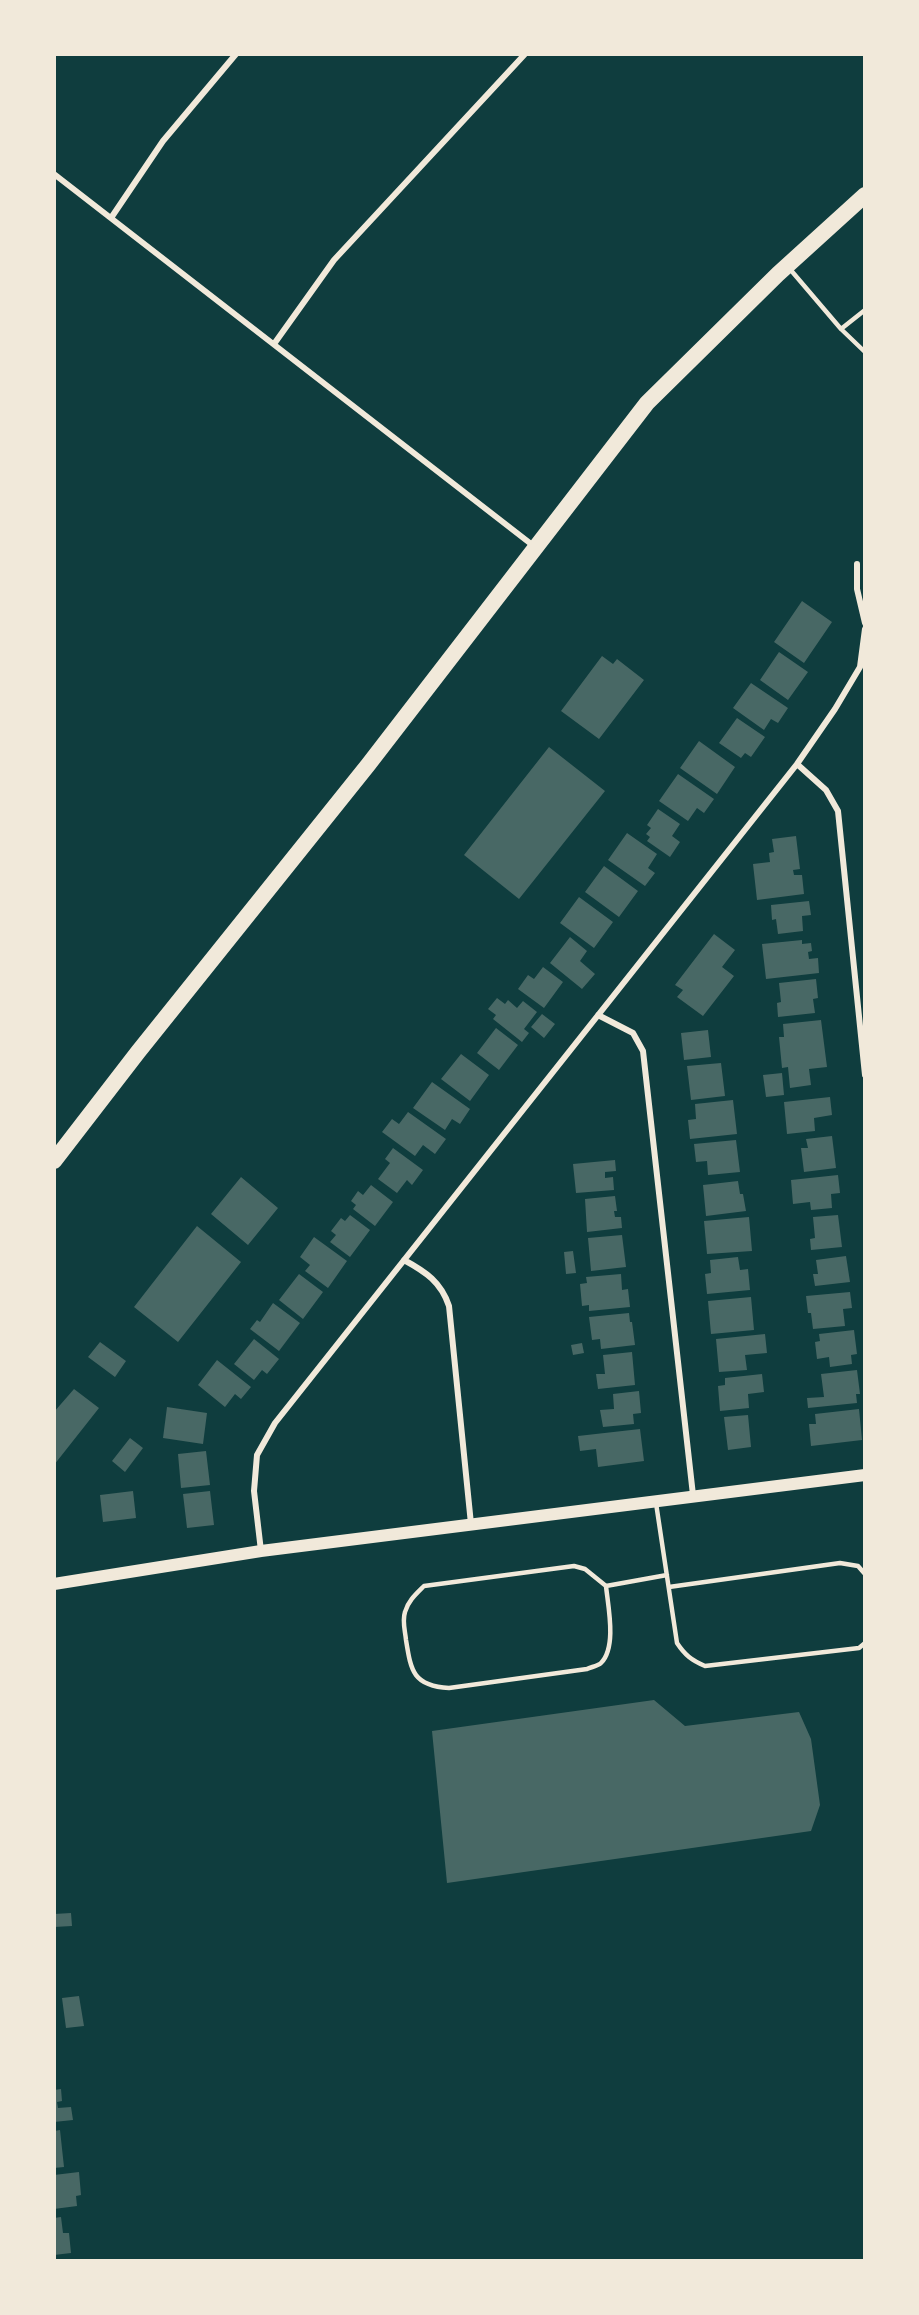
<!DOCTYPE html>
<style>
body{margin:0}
#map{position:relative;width:919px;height:2315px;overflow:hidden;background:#0f3d3e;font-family:Mulish,sans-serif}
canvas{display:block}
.frame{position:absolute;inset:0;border:56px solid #f1e9da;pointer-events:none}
</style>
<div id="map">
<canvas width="919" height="2315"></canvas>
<div class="frame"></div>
</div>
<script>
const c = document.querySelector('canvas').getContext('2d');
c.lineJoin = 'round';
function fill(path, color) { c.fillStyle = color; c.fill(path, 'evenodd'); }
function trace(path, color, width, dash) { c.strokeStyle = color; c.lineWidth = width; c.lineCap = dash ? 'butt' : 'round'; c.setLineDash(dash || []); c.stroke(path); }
const building = new Path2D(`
 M802,601L832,622L804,663L774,642Z
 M779,652L808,672L788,700L760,680Z
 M602,656L613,664L617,659L644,680L599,739L561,711Z
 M751,683L788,708L778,723L771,719L764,730L733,708Z
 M737,718L765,737L751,757L745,753L741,758L719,743Z
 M699,741L735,767L717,794L680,768Z
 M549,747L605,791L519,899L464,855Z
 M678,774L714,799L704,813L697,808L688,821L659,801Z
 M658,809L680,824L672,836L680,842L670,857L647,841L650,837L646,834L651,828L647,825Z
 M627,833L657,854L648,868L655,873L645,886L608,860Z
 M796,836L800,869L793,870L794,875H802L804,894L757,900L753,864L770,862L769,853L774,852L772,839Z
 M604,866L638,891L619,917L585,892Z
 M579,897L613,922L594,948L560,923Z
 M809,901L811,915L802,916L803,931L778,934L776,919L772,920L771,905Z
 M714,934L735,950L722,967L734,976L703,1016L677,997L683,990L675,985Z
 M570,937L587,951L580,961L595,974L582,989L550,963Z
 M802,940V944L811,943L812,951L808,952L809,959L818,958L819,973L766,979L762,944Z
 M543,967L563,982L544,1008L518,989L528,975L534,979Z
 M816,979L818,998L813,999L815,1013L778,1017L777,1003L781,1002L779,983Z
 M497,998L505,1004L508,1000L517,1008L523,1001L537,1012L524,1029L529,1033L522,1042L493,1019L496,1015L488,1009Z
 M542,1014L555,1024L544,1038L531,1027Z
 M821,1020L827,1067L809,1069L811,1085L790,1088L788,1067L782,1068L779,1037H784L783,1024Z
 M496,1028L518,1045L499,1070L477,1053Z
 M708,1030L711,1057L684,1060L681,1033Z
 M461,1054L489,1075L470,1101L441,1079Z
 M721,1063L725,1096L691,1100L687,1066Z
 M782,1073L784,1095L766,1097L763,1075Z
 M432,1082L470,1109L460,1124L452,1119L445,1130L413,1108Z
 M830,1097L832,1115L814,1118L815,1131L787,1134L784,1102Z
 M733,1100L737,1134L690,1139L688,1120L696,1119L695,1104Z
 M408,1112L446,1139L435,1154L423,1145L415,1156L382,1132L392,1119L399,1124Z
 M832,1136L836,1168L804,1172L801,1148H808L806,1139Z
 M736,1140L740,1172L708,1175L707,1161L696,1162L694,1144Z
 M393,1148L423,1170L412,1185L407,1180L397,1193L378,1179L390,1163L385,1159Z
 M615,1160L616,1171L605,1172V1178L613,1177L614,1190L576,1193L573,1164Z
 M838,1175L840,1193L831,1194L832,1208L811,1210L810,1202L793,1204L791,1180Z
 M241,1177L278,1208L248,1245L211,1214Z
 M738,1181L740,1194H743L746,1211L706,1216L703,1185Z
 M371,1185L393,1202L375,1226L353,1209L356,1205L351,1201L358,1191L363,1195Z
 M615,1196L617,1211H614L615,1217H621L622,1228L587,1232L585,1199Z
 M350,1215L370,1230L350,1257L330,1242L336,1235L331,1231L341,1218L345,1221Z
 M838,1215L842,1247L811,1250L810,1239L815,1238L813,1217Z
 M749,1217L752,1251L707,1254L704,1221Z
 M197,1226L241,1262L178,1342L134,1307Z
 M622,1235L626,1267L591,1271L588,1238Z
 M314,1237L347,1261L328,1288L305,1271L310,1265L300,1257Z
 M573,1251L576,1273L566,1274L564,1252Z
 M846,1256L850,1282L815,1286L813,1274H818L816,1260Z
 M738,1257L740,1270L748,1269L750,1290L707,1294L705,1274L711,1273L710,1260Z
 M299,1274L323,1292L303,1319L279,1300Z
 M621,1274L622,1290L628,1289L630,1307L589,1311V1305L582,1306L580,1284L587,1283L586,1277Z
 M850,1292L852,1308L843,1309L845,1326L813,1329L811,1313H808L806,1296Z
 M751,1297L754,1330L711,1334L708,1301Z
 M273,1303L300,1323L279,1351L250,1329L257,1320L260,1322Z
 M629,1313L630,1322H632L635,1345L601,1349L600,1339L592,1340L589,1317Z
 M854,1330L857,1354L851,1355L852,1364L830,1367L829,1357L817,1359L815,1342L820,1341L819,1334Z
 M765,1334L767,1353L745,1355L747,1370L719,1372L716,1339Z
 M254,1339L279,1359L267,1374L262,1370L254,1380L234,1364Z
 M100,1342L126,1361L115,1377L88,1357Z
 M582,1343L584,1353L573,1355L571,1345Z
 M632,1352L635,1385L598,1389L596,1374H605L603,1355Z
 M217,1360L251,1387L241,1399L235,1394L225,1407L198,1385Z
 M857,1370L860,1394H856L857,1403L808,1408L807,1398L824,1397L821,1374Z
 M762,1374L764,1392L748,1394L749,1408L720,1411L718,1386L725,1385V1378Z
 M74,1389L99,1408L54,1465V1412Z
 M639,1391L641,1413L633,1414L634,1424L603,1427L600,1410L614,1409L613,1394Z
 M167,1407L207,1413L203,1444L163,1438Z
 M859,1409L862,1440L811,1446L809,1424H816L815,1414Z
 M748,1415L751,1447L728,1450L724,1417Z
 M640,1429L644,1461L598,1467L596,1449L580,1451L578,1436Z
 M130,1438L143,1448L125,1472L112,1461Z
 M206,1451L210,1485L181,1488L178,1454Z
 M133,1491L136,1518L103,1522L100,1495Z
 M210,1491L214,1525L187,1528L183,1494Z
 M654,1700L685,1726L799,1712L811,1739L820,1805L811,1831L447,1883L432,1731Z
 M71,1913L72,1926L54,1927V1914Z
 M79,1996L84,2026L66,2028L62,1998Z
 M61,2089L62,2101L57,2102L58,2108L71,2107L73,2120L54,2122V2090Z
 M60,2130L64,2167L54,2168V2131Z
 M79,2172L81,2195L76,2196L77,2206L54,2209V2175Z
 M61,2217L63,2233H69L71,2253L54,2255V2218Z`);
const service = new Path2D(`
 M789,268L841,329L865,352
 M841,329L865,310
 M656,1503L677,1643C685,1655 691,1660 705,1666L859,1648L865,1643
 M606,1586C608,1606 617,1647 601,1663C598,1666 591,1667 587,1669L449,1688C413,1686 411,1671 406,1640C405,1630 402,1621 405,1612C408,1601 416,1594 424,1586L574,1566L585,1569L606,1586L667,1575
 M669,1587L840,1563L858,1566L865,1574`);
const minor = new Path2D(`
 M54,174L535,547
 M111,218L163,141L236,54
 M274,344L334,260L525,54
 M857,564V589L865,623
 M797,764L826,790L838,811L865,1075
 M598,1015L633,1033L643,1051L693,1495
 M404,1260C426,1272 441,1282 449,1306L471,1524
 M261,1551L254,1491L257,1455L275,1423L797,764L835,709L860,667L865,629`);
const secondary = new Path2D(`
 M54,1584L261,1551L865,1475`);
const trunk = new Path2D(`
 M54,1161L138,1052L368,765L647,403L778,274L865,195`);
fill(building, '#486865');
trace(service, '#f1e9da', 4.5);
trace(minor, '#f1e9da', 6);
trace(secondary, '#f1e9da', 12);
trace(trunk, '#f1e9da', 16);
</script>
